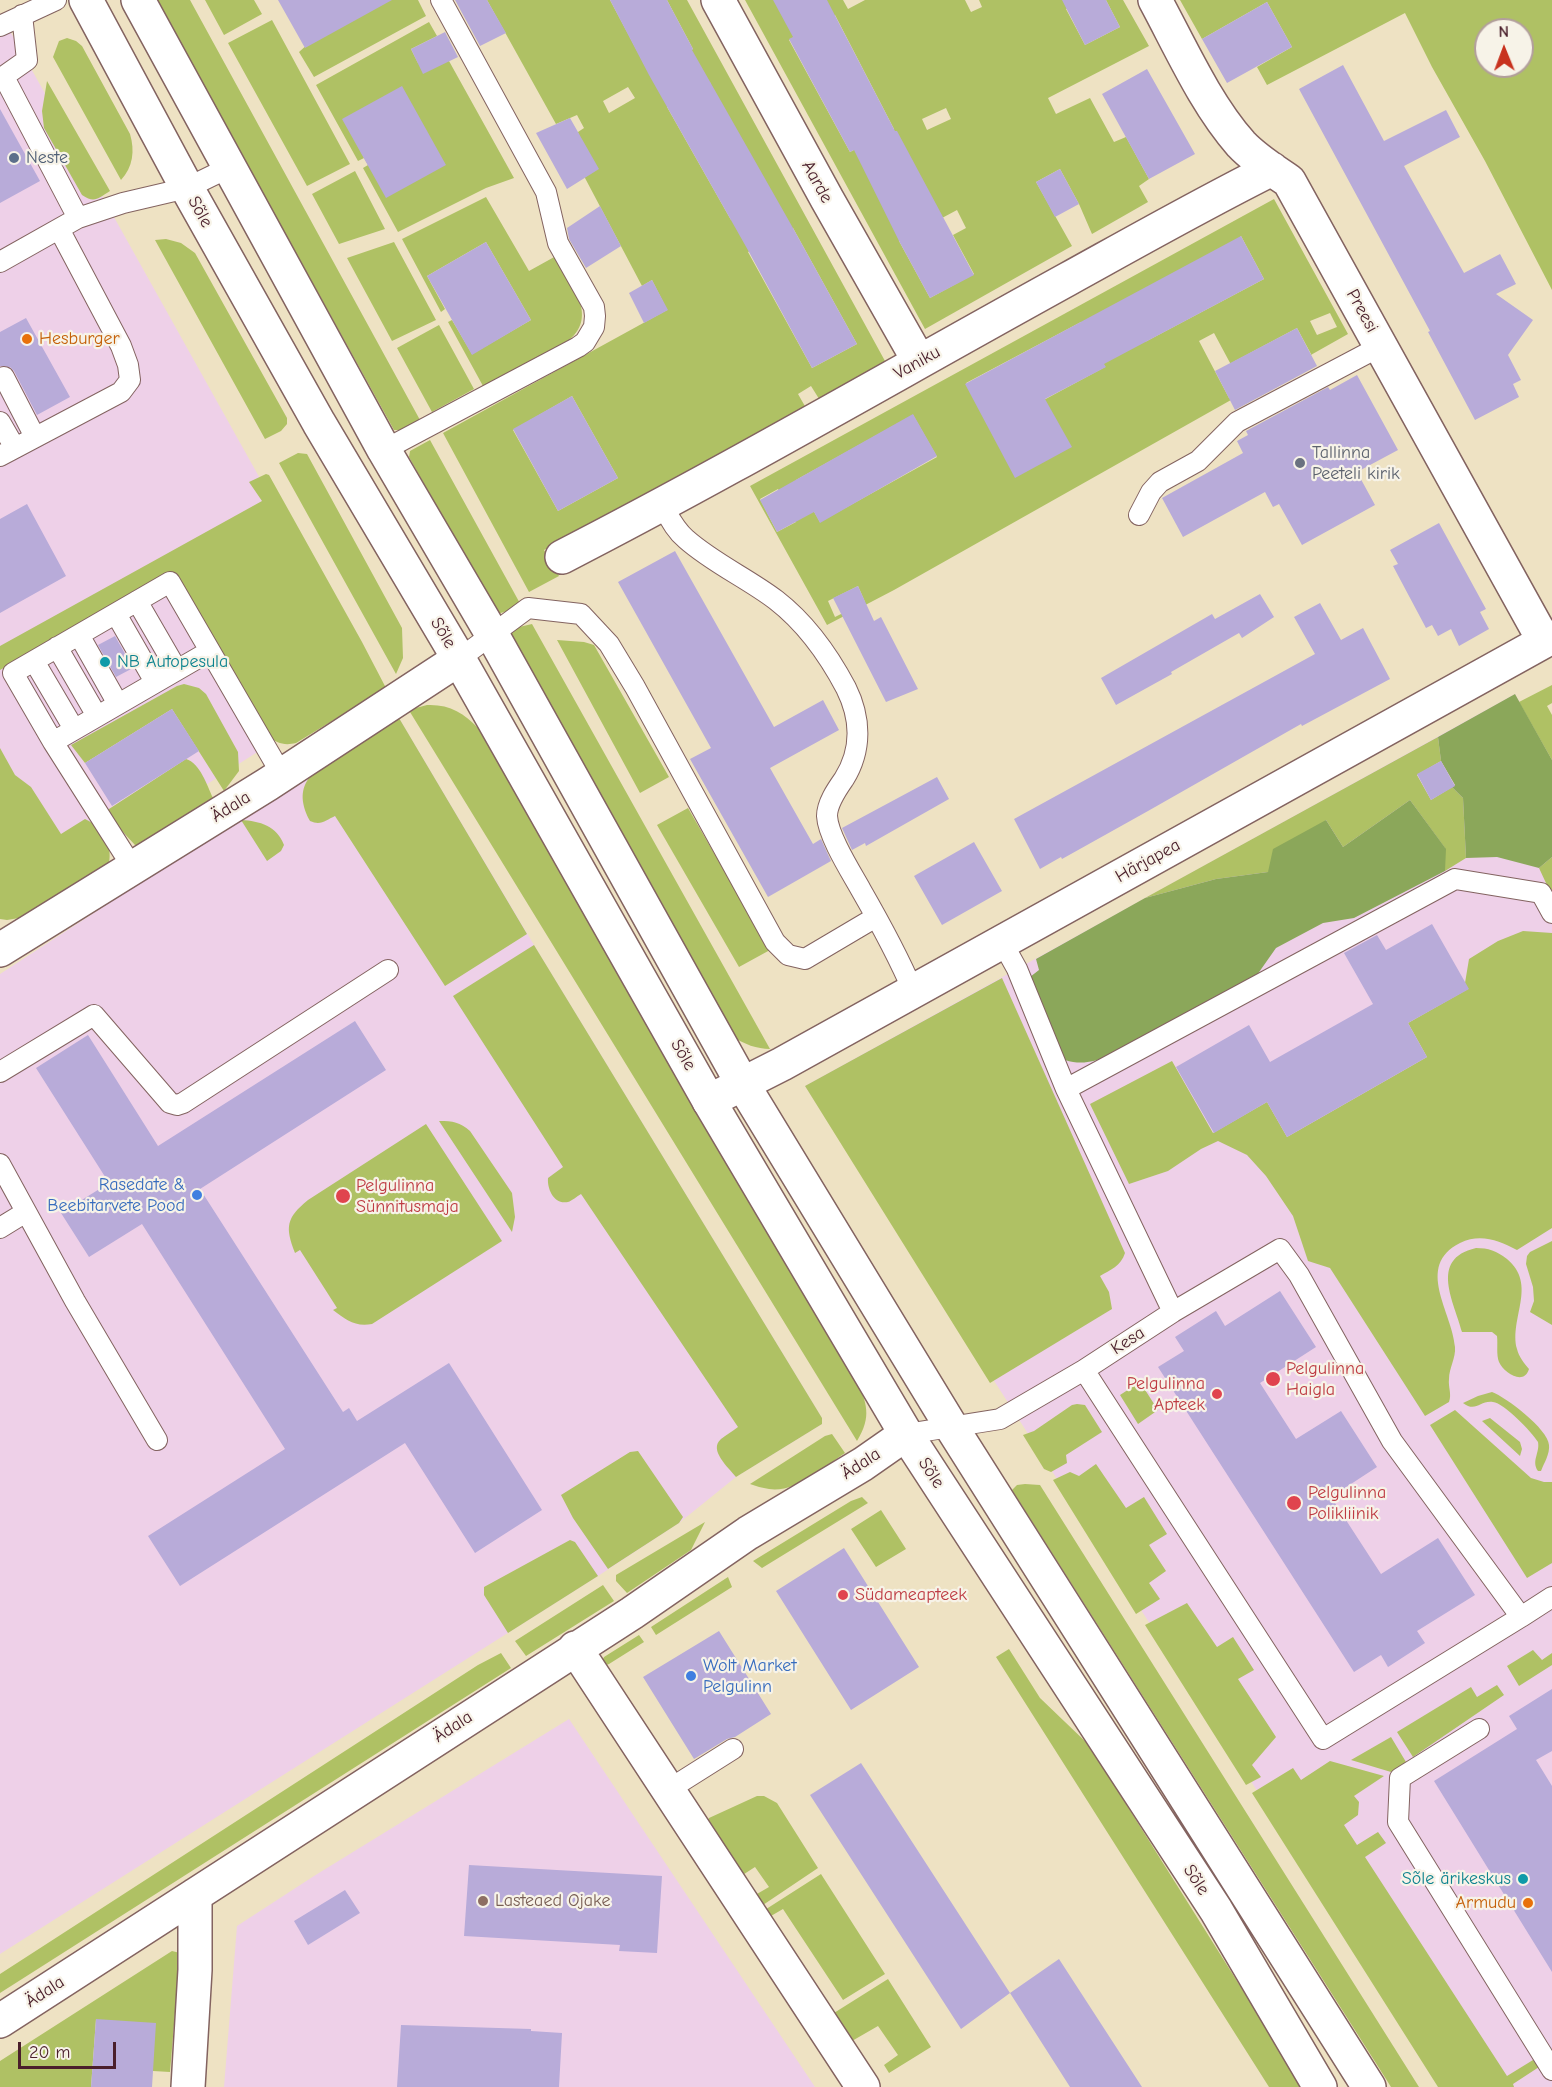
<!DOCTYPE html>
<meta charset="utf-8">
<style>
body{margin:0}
#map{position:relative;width:1552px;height:2087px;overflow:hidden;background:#eee2c3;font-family:"Comic Neue",sans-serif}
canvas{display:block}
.north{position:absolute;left:1474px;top:18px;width:60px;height:60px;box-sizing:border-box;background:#f7f3e8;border:2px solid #b29e9c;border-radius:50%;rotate:359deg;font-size:16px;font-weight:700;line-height:24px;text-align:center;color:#4a1f2b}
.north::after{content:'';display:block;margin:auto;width:21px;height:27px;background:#c8321e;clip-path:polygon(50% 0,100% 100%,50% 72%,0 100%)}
.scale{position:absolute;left:18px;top:2042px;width:98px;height:27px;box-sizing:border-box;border:3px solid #4a1f2b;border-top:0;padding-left:8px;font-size:18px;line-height:21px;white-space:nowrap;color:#4a1f2b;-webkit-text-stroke:4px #f7f3e8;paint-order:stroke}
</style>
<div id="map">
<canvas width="1552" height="2087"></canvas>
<div class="north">N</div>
<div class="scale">20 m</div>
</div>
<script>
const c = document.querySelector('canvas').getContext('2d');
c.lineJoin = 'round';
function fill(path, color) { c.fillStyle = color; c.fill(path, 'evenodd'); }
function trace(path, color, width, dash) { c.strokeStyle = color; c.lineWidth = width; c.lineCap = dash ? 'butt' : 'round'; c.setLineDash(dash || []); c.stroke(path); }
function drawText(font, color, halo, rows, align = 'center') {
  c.font = font + ' "Comic Neue",sans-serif'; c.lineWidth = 4.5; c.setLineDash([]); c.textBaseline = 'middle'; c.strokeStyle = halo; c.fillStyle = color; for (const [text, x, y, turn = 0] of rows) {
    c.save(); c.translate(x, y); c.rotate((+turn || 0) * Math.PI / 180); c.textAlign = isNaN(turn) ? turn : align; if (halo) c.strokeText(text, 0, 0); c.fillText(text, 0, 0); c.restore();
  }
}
const built = new Path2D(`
 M0,13L372,679L19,904L0,886Z
 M1515,694L1552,760V2087H1447L805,1086Z
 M399,718L534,945L822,1418V1424L736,1477L679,1523L598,1576L0,1954V974L315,769Z
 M569,1719L815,2087H224L237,1926L314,1876Z`);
const green = new Path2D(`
 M156,0H190L420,420L401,430H394Z
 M205,0H254L262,14L224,35Z
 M357,0H418L426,16L314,77L299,52Z
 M487,0H610L649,73L693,49L667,0H687L885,361V364L821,402L811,386L798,394L806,408L544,550L559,576L529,592L443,433L667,310L652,280L642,286L585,178L578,132L584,128L577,115L556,124ZM710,82L731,220L667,107ZM628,87L635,98L609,113L603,101ZM793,228L857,344L812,368L748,252ZM572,396L618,478L558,511L513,430Z
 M745,0H843L848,9L865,0H965L971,12L982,7L979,0H1083L1066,9L1085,45L1120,27L1106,0H1123L1149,46L1048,98L1056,114L1090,98L1114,142L1126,137L1149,179L1139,186L1148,202L1092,234L1079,204L1060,169L1036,182L1072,246L925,329ZM835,15L894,129L850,152L789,40ZM946,108L951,119L927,130L922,119ZM957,210L966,228L953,235L974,274L930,298L899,241Z
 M1180,0H1552V290L1485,161L1432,67L1405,13L1267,85L1257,67L1292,47L1267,2L1202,39ZM1486,30H1522V66H1486Z
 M272,20L350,164L307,186L228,43Z
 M429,22L437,36L411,49L418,63L449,61L514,178L486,188L398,232L363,168L368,165L342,119L364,158L358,161L316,85Z
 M67,38L76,41L82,46L130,134C135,151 133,167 121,180L53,57L59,41Z
 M47,81L110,191C98,198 95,204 82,195L44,128L42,111Z
 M355,171L385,229L339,244L312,194Z
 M486,197L529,271L556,256C570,282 599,316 569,340L483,386L448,322L452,320L472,354L531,320L486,242L427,276L445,309L441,312L402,239Z
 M1274,199L1348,334L894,590L827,625L750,486ZM1241,236L1264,279L1145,342ZM1330,313L1337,327L1317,335L1310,321ZM1081,322L1105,367L990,429L966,383ZM1297,328L1311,354L1235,361ZM1214,333L1244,389L1229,398L1199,341ZM913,415L937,457L820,522L796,480ZM778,489L796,522L777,532L760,499ZM858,586L865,602L835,617L828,601Z
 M166,239L181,243L195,253L287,418V424L281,431L265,439L155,240Z
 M394,242L436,320L392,341L347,258Z
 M439,325L474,389L432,412L397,348Z
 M430,440L522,607L497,614L409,457L410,451Z
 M298,453L307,454L402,628L403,658L396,674L279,463Z
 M266,474L269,475L362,642L386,688L296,743C284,746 277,743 267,736L173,574L0,670V646L262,501L249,482Z
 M532,624L770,1049C757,1049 744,1044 733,1037L506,631L515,628Z
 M557,640L584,642L594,645L669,777L640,793Z
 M184,684L199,688L206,694L238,752L239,771L224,791L172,709L85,763L71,745L177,686Z
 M1552,685V703L1547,706L1552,715V760L1519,702Z
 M427,705C449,704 464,713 478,728L856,1378C867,1404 872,1416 857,1441L410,712L416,708Z
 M399,718L527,934L445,986L335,816C326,820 321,826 310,821C289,781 318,768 347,750C364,739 382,728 399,718Z
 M1438,737L1441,761L1417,775L1431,800L1452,787L1463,798L1466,858L1445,871V848L1410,800L1343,847L1326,820L1268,872L1216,879L1145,898Z
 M0,748L15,775L31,787L61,834L85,819C104,828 114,848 108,867L25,917L7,920L0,919Z
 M186,759C200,763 207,785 213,798L140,846L135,845L108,816L109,809Z
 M688,808L770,950L739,967L657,825Z
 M241,820C260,821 277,826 284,845L281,851L267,861Z
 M1552,857V896L1539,868Z
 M1523,931L1552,933V1228L1517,1250C1499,1241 1481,1233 1460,1243C1414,1266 1453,1313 1455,1347C1456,1358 1449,1368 1449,1379C1448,1387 1452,1394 1449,1402L1425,1416L1330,1268L1308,1261L1293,1216L1266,1176L1247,1155L1218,1141L1201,1149L1168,1171L1129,1184L1090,1104L1172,1061L1213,1133L1267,1102L1287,1137L1427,1057L1408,1023L1468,989L1465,983L1469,959L1498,941Z
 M534,945L822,1418V1424L736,1477C729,1468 708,1450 721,1439C726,1435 733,1431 738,1427L581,1194C577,1196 572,1201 568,1202C554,1205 547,1189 548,1178L563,1167L453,996Z
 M1002,978L1125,1253C1121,1266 1110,1270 1100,1276L1109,1292L1112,1309L990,1383L805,1086Z
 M439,1121C453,1121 460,1122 470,1131L512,1193L515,1217L512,1232Z
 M426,1124L502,1241L372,1324C355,1327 346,1320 333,1310L337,1308L300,1250L295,1253C285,1227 286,1218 308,1200Z
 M1552,1241V1325L1530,1312L1534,1301L1533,1287L1526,1264L1527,1256L1530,1252Z
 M1476,1248C1488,1248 1497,1251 1507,1259C1538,1285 1509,1318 1517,1349C1519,1357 1524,1363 1529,1369C1524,1386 1504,1373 1499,1362C1496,1355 1498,1344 1497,1336L1492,1332H1462C1455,1303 1428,1259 1476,1248Z
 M1140,1382L1158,1410L1138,1424L1120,1395Z
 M1492,1392C1506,1397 1548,1429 1549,1445C1550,1454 1544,1463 1541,1471H1538C1531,1461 1540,1453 1538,1442C1532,1432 1504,1403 1493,1402C1480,1400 1476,1413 1463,1403L1478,1396Z
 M1077,1404L1085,1405L1102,1432L1066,1455L1067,1463L1051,1472L1044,1469L1023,1435L1034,1431L1072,1405Z
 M1455,1410L1531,1478L1544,1482H1552V1563L1527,1578L1430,1425Z
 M1490,1418L1520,1442L1522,1449L1520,1456L1482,1421Z
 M832,1434L845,1453C824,1467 796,1493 769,1489C762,1488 756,1486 750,1484L825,1436Z
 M638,1451L683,1517L679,1523L608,1569L573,1518L561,1495L630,1452Z
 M1096,1464L1126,1508L1144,1497L1167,1534L1149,1545L1166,1571L1149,1583L1160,1599L1136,1614L1053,1480L1070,1472L1079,1476Z
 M1025,1484L1040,1485L1419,2087H1391L1386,2079L1012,1490L1017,1485Z
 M862,1497L868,1503L762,1568L753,1561L851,1501Z
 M881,1510L906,1549L876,1567L851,1529Z
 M705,1522L691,1550L627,1593L616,1581V1575Z
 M570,1540L575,1542L598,1576L508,1633L484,1595V1587Z
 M728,1577L732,1587L656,1635L651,1627Z
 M603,1585L614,1601L526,1656L515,1641Z
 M1187,1603L1217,1647L1233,1637L1254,1670L1238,1679L1276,1737L1252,1765L1261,1777L1246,1785L1145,1625Z
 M639,1635L644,1642L609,1664L604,1666L601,1663L604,1657Z
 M1009,1649L1040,1698L1089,1745L1279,2048L1301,2087H1269L996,1657Z
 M1533,1650L1542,1660L1552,1653V1665L1519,1686L1507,1666Z
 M501,1653L511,1668L0,1993V1974L478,1665Z
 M1497,1685L1504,1695L1413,1757L1397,1732L1471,1687L1477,1697Z
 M1391,1737L1406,1762L1391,1772L1351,1760Z
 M1330,1761L1384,1776L1354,1796L1359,1802L1358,1815L1344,1825L1357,1845L1378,1832L1386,1843L1365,1857L1507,2076L1533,2060L1539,2067L1513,2084L1514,2087H1438L1252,1793L1293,1768L1301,1780Z
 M757,1796H764L777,1803L818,1868L757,1909L750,1898L769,1887L755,1867L738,1878L707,1822L709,1818Z
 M821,1874L885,1974L843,2000L783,1909L764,1920L760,1913Z
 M172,1951L180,1953L170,2072L153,2071L96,2019L91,2087H0V2061Z
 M888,1979L931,2047L889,2073L884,2065L898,2055L878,2026L845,2045L826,2018Z`);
const forest = new Path2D(`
 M1515,694L1552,760V857L1539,868L1497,857L1466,858L1463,798L1452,787L1455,785L1441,761L1438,737Z
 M1410,800L1446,849L1445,871L1354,918L1323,923L1276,948L1257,975L1109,1056C1093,1062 1081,1065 1065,1060L1030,977L1039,970L1036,959L1145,898L1216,879L1268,872L1273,849L1326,820L1343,847Z`);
const building = new Path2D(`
 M278,0H392L305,48Z
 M455,0H487L506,33L480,46Z
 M610,0H667L693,49L692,50L793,228L857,344L812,368L749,252L649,75Z
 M773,0H827L895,131H897L974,275L930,298L899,241L854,150L850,152L789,39L793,37Z
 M1062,0H1106L1120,27L1085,45Z
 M1267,2L1292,47L1227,83L1202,39Z
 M445,32L458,57L423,74L411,49Z
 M1343,65L1384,141L1446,110L1460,137L1404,166L1464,273L1500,254L1516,284L1496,294L1533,320L1508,355L1521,380L1513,384L1519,397L1475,420L1428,332L1430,331L1299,89Z
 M1147,69L1195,154L1149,179L1102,94Z
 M402,86L446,165L386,198L342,119Z
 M0,109L40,181L0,203Z
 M570,118L599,169L567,189L536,133Z
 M1060,169L1079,204L1055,217L1036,182Z
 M600,206L621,246L586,268L569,239L567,228Z
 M1241,236L1264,279L1104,364L1106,367L1045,399L1072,447L1015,478L965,384Z
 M486,242L531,320L472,355L427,276Z
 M652,280L668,310L644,323L629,293Z
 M26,318L70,397L37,415L14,371L10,367L0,366V332Z
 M1297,328L1317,366L1235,410L1215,371Z
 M1357,375L1398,450L1357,472L1375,505L1302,545L1279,504L1273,507L1265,492L1183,537L1162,498L1243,453L1237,441L1248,435L1246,431L1328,387L1330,390Z
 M572,396L618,478L558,511L513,429Z
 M913,414L937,456L820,523L814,512L777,532L760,500Z
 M27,504L66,576L0,613V519Z
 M1439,523L1486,609L1480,612L1489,629L1459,646L1451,629L1438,636L1432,625L1426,628L1393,566L1398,564L1390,550Z
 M675,551L774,727L823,700L839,730L770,768L813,844L821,839L831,861L768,897L690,759L711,748L618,582Z
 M858,586L874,621L881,617L918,689L886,702L833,598Z
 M1260,594L1274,617L1242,638L1239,633L1171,672L1172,674L1116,705L1101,678L1212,614L1215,619Z
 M1320,603L1341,640L1363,628L1390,679L1302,726L1301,724L1148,811L1062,859L1061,857L1040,869L1014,819L1315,654L1294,617Z
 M115,636L133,668L116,677L98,645Z
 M172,709L199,751L112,806L85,763Z
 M1441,761L1455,786L1431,800L1417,774Z
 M937,777L949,799L866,846L865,843L852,850L842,828Z
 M974,842L1002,891L942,925L914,876Z
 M1432,924L1469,989L1408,1023L1427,1057L1287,1137L1267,1102L1214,1133L1176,1067L1249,1025L1270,1062L1373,1004L1344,953L1377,935L1386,950Z
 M355,1021L386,1070L200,1189L343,1412L349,1408L357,1421L449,1363L542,1510L475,1553L405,1443L180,1586L148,1536L285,1449L142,1224L89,1257L61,1213L109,1183L36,1068L88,1035L158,1146Z
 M1280,1291L1316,1347L1260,1383L1296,1439L1341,1411L1377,1467L1331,1497L1381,1574L1438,1538L1475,1595L1417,1631L1425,1643L1388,1667L1381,1655L1354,1672L1158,1367L1184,1351L1175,1337L1216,1311L1225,1326Z
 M844,1548L919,1667L851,1710L776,1591Z
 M719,1631L771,1714L735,1737L727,1739L694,1759L643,1677Z
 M1552,1689V1751L1536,1760L1552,1786V1972L1434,1781L1517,1729L1509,1716Z
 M861,1763L1010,1993L961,2029L810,1795Z
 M469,1865L662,1876L657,1953L619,1951L620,1945L464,1936Z
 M345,1890L360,1913L308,1945L294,1921Z
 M1059,1959L1142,2087H1070L1010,1993Z
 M96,2019L156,2023L152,2087H91Z
 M401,2025L531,2029V2031L562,2033L559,2087H397Z`);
const lane = new Path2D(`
 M0,26L56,0
 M4,77L78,218
 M0,79L27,60L22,15
 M0,262L78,218L123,203L187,188L230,167
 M4,377L35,437
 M0,422L15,448
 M384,450L578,347L585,342L594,327L595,316L594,307L558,243L546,192L441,0
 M0,456L121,392L130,380L128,365L121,346L59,229
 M662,505C669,517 675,530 686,539C713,563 747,578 776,600C807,624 828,654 846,688C861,718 862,750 844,779C837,789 827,803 827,816C828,836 851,872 861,890C880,923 898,956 913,991
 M1139,515L1151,492L1160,482L1198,461L1237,422L1381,346
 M137,601L177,670
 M116,614L155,682
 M79,635L118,704
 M57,647L97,716
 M210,651L53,742L13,673L170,582L282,775
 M459,659L528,608L581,614L609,644L635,687L775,942L788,955L805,959L876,917
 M34,661L74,729
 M53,742L133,868
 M1002,942L1017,969L1066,1089
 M0,1072L94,1015L170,1103L177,1105L183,1103L388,970
 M0,1164L75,1301L157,1440
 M0,1228L26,1212
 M1173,1312L1066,1089L1455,879L1541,893L1552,913
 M1084,1370L1323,1739L1521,1617
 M906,1434L1000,1419L1084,1370L1173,1312L1280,1249L1299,1275L1392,1441L1521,1617L1552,1597
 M1479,1729L1400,1778L1398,1822L1552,2070
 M668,1790L733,1749`);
const street = new Path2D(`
 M718,0L827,199L919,361
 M1155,0C1181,48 1205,103 1241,144C1255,159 1273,170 1289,181L1544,641
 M562,557C733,469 899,372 1068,279C1135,242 1202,204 1272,169
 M0,950L268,784L459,659
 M709,1101L782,1064L1552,637
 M575,1648L863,2087
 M0,2021L632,1613L748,1533L863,1464L906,1434
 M188,2087L195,1970V1895`);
const secondary = new Path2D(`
 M86,0L187,188L319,423L459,659L709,1101L906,1434L1216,1910L1320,2087
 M138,0L384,450L493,636L742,1083L952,1428L1369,2087`);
const markers = [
 [14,158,6,"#5c6f8a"],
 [27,339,6,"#e8710a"],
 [1300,463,6,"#6b7280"],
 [105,662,6,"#0f9aa8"],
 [197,1195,6,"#3f7fe0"],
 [343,1196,8,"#e0444e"],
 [1273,1379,8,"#e0444e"],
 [1217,1394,6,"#e0444e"],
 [1294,1503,8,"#e0444e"],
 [843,1595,6,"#e0444e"],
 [691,1676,6,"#3f7fe0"],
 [1523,1879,6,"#0f9aa8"],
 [483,1901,6,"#8d6e63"],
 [1528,1903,6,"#e8710a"]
];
const serviceNames = [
 ["Neste",26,158]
];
const streetNames = [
 ["Aarde",817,182,61],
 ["Sõle",200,212,61],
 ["Preesi",1362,311,61],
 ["Vaniku",917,363,-29],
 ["Sõle",443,633,59],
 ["Ädala",231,807,-32],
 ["Härjapea",1148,861,-29],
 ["Sõle",683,1055,60],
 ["Kesa",1128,1341,-33],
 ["Ädala",861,1464,-33],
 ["Sõle",931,1473,57],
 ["Ädala",453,1727,-33],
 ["Sõle",1196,1880,57],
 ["Ädala",45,1992,-33]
];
const foodNames = [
 ["Hesburger",39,339],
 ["Armudu",1516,1903,"right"]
];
const worshipNames = [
 ["Tallinna",1312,453],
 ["Peeteli kirik",1312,474]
];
const cultureNames = [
 ["NB Autopesula",117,662],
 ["Sõle ärikeskus",1511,1879,"right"]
];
const shopNames = [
 ["Rasedate &",185,1185],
 ["Beebitarvete Pood",185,1206],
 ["Wolt Market",703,1666,"left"],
 ["Pelgulinn",703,1687,"left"]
];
const healthNames = [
 ["Pelgulinna",356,1186],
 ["Sünnitusmaja",356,1207],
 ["Pelgulinna",1286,1369],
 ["Haigla",1286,1390],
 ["Pelgulinna",1205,1384,"right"],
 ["Apteek",1205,1405,"right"],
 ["Pelgulinna",1308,1493],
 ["Polikliinik",1308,1514],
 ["Südameapteek",855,1595]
];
const educationNames = [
 ["Lasteaed Ojake",495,1901]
];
fill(built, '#eed0e8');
fill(green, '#afc164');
fill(forest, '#8ba75a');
fill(building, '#b8abd9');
trace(lane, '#836360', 22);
trace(street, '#836360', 36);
trace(secondary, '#836360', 36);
trace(lane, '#fff', 20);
trace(street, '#fff', 33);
trace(secondary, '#fff', 33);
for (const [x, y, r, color] of markers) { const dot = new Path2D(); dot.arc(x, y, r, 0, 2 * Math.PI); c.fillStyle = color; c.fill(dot); trace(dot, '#f7f3e8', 2); }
drawText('18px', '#4e5e75', '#f7f3e8', serviceNames, 'left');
drawText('18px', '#4a1f2b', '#f7f3e8', streetNames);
drawText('18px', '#c56008', '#f7f3e8', foodNames, 'left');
drawText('18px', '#5b616d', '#f7f3e8', worshipNames, 'left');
drawText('18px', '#0d838f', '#f7f3e8', cultureNames, 'left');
drawText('18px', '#366cbe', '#f7f3e8', shopNames, 'right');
drawText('18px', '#be3a42', '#f7f3e8', healthNames, 'left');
drawText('18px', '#785e54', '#f7f3e8', educationNames, 'left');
</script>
